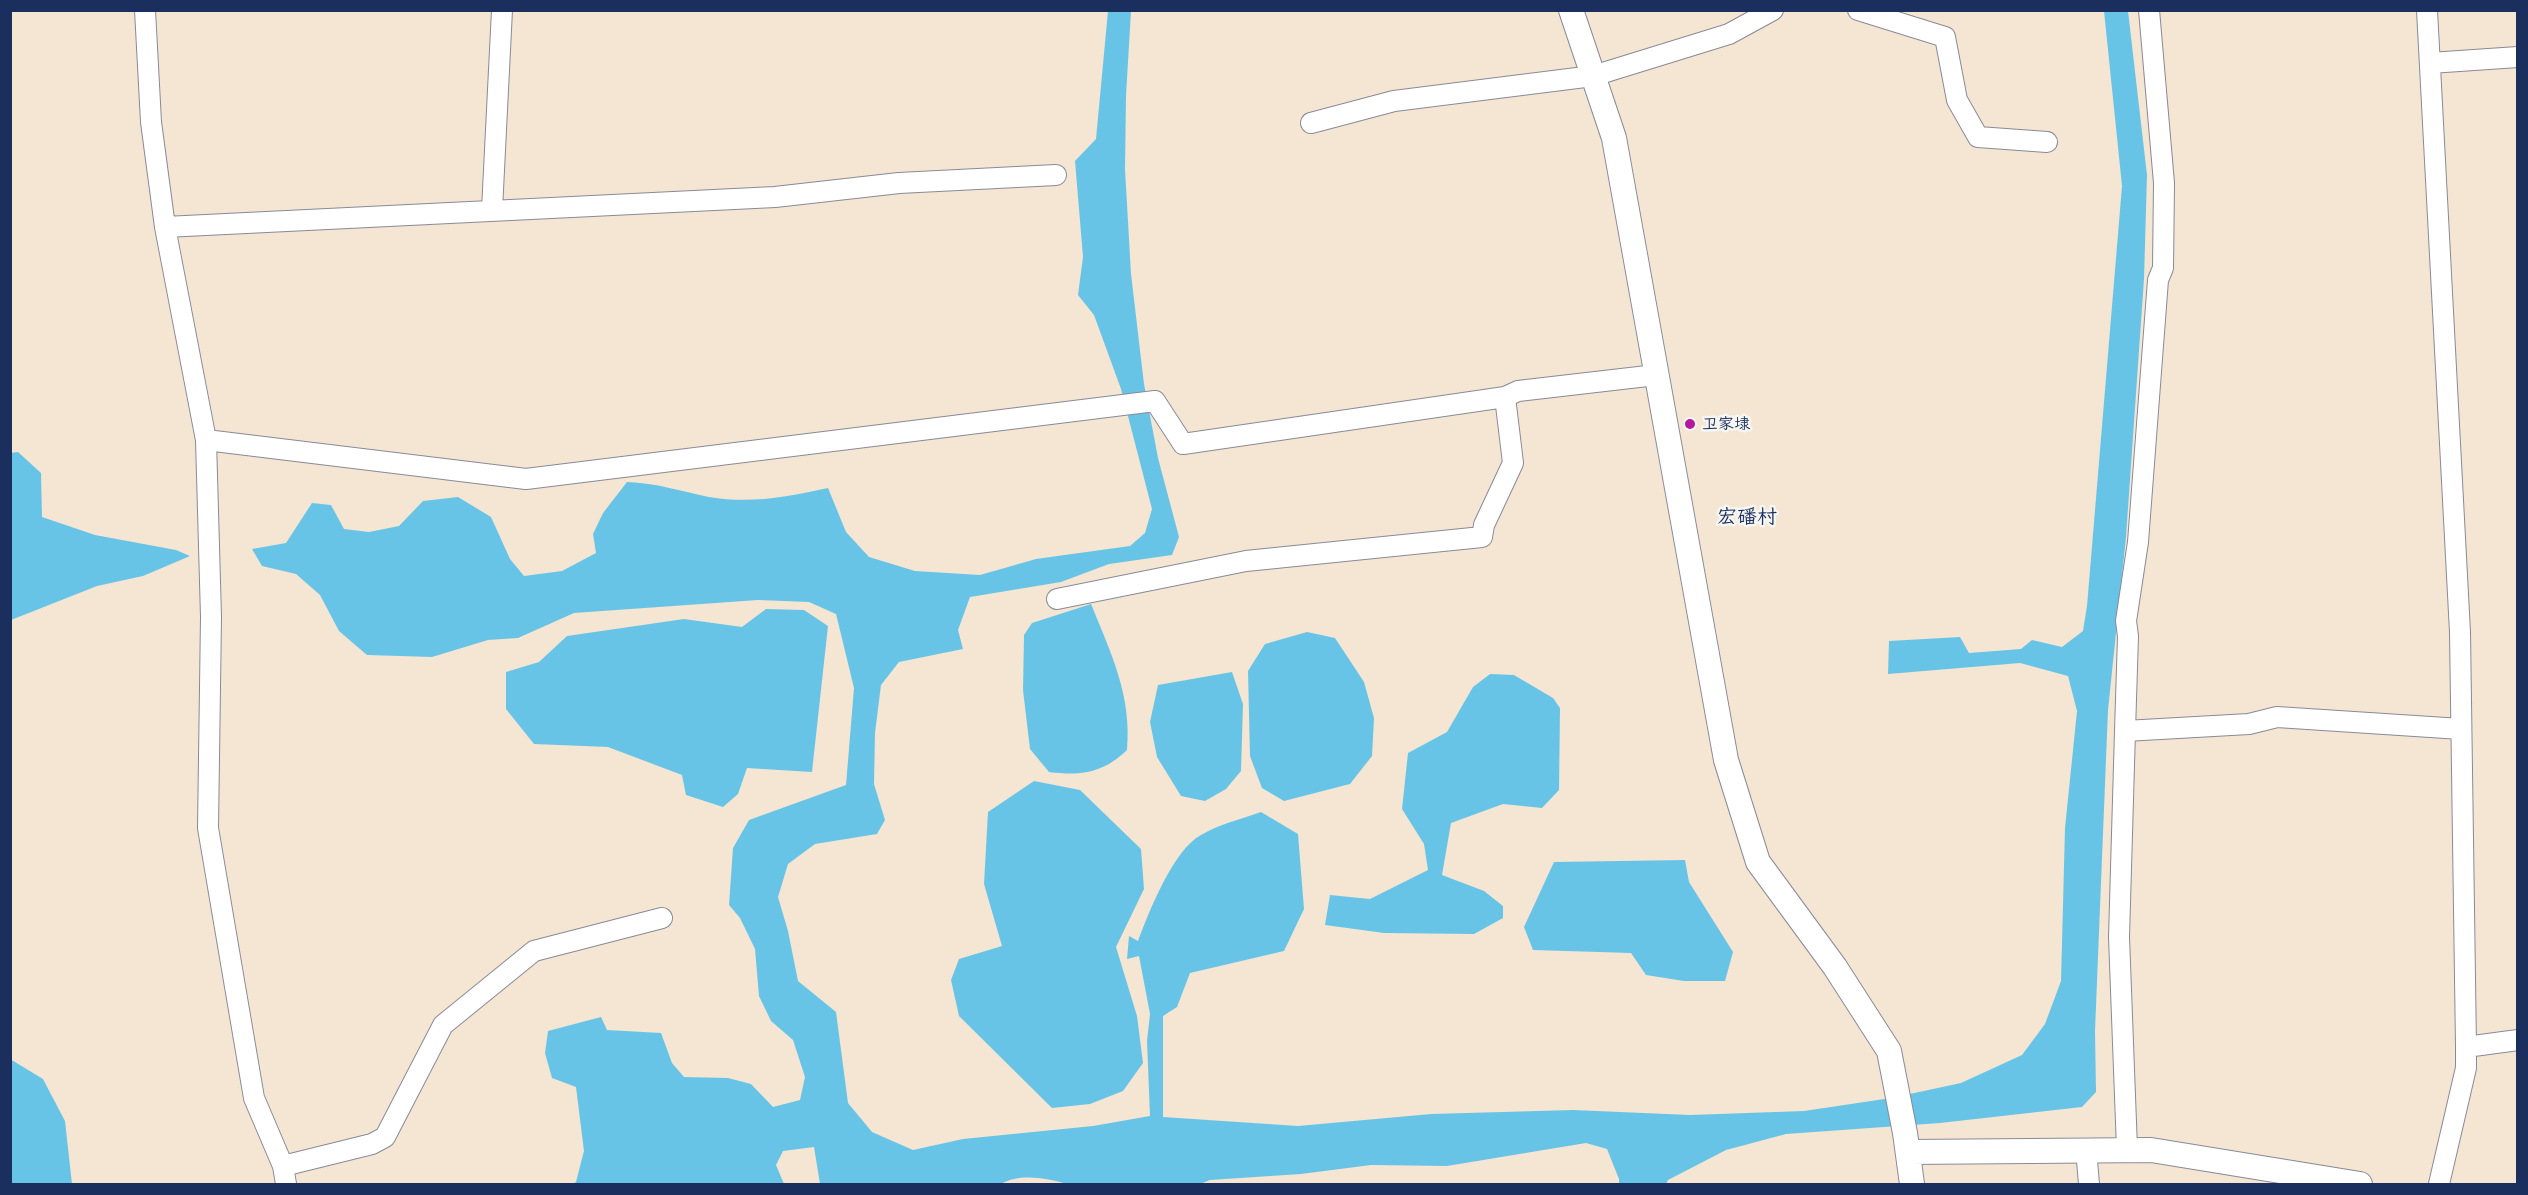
<!DOCTYPE html>
<meta charset="utf-8">
<style>
body{margin:0}
#map{position:relative;width:2528px;height:1195px;overflow:hidden;background:#f4e6d3;font-family:"Comic Neue",sans-serif}
canvas{display:block}
.frame{position:absolute;inset:0;border:12px solid #1b2f5e;pointer-events:none}
</style>
<div id="map">
<canvas width="2528" height="1195"></canvas>
<div class="frame"></div>
</div>
<script>
const c = document.querySelector('canvas').getContext('2d');
c.lineJoin = 'round';
function fill(path, color) { c.fillStyle = color; c.fill(path, 'evenodd'); }
function trace(path, color, width, dash) { c.strokeStyle = color; c.lineWidth = width; c.lineCap = dash ? 'butt' : 'round'; c.setLineDash(dash || []); c.stroke(path); }
function drawText(font, color, halo, rows, align = 'center') {
  c.font = font + ' "Comic Neue","LXGW WenKai TC",sans-serif'; c.lineWidth = 5; c.setLineDash([]); c.textBaseline = 'middle'; c.strokeStyle = halo; c.fillStyle = color; for (const [text, x, y, turn = 0] of rows) {
    c.save(); c.translate(x, y); c.rotate((+turn || 0) * Math.PI / 180); c.textAlign = isNaN(turn) ? turn : align; if (halo) c.strokeText(text, 0, 0); c.fillText(text, 0, 0); c.restore();
  }
}
const water = new Path2D(`
 M1108,11H1131L1126,96L1125,169L1131,274L1144,384L1158,458L1179,537L1172,555L1109,564L1061,582L970,597L958,630L963,649L899,662L881,685L875,733L874,784L885,820L877,834L815,844L788,864L778,897L788,931L798,981L836,1012L848,1103L872,1132L913,1150L963,1139L1093,1126L1150,1116L1147,1041L1150,1014L1139,956L1127,959L1129,936L1138,941C1149,912 1173,850 1201,835C1219,824 1242,819 1261,812L1298,834L1304,909L1284,951L1190,973L1177,1007L1163,1016V1117L1298,1126L1431,1114L1573,1110L1690,1115L1804,1111L1891,1098L1961,1083L2022,1055L2045,1024L2061,981L2065,828L2077,711L2068,676L2020,663L1888,674L1889,641L1960,637L1969,653L2021,649L2032,640L2062,647L2083,631L2087,606L2122,186L2104,11H2128L2147,175L2144,279L2126,537L2108,710L2095,1031L2096,1092L2082,1107L1940,1123L1786,1134L1726,1150L1668,1180L1666,1184H1619V1179L1607,1149L1586,1143L1447,1166L1371,1165L1301,1174L1210,1180L1200,1184H1067C1047,1178 1020,1173 1001,1184H820L814,1147L783,1151L776,1165L784,1184H572L576,1182L584,1151L576,1087L552,1078L545,1053L548,1031L601,1017L607,1030L661,1033L672,1063L684,1077L728,1078L751,1084L773,1107L800,1100L805,1077L793,1040L771,1021L759,996L755,949L740,918L729,905L733,848L749,820L846,785L854,688L836,614L809,602L758,600L574,613L518,638L488,640L432,657L367,655L339,631L320,595L296,574L262,566L252,549L286,543L312,503L331,505L344,529L369,532L399,526L423,501L458,497L491,517L510,559L524,576L562,571L596,553L593,534L603,513L627,482C656,483 681,491 709,497C750,504 788,497 828,488L846,532L869,557L915,571L980,575L1036,559L1130,546L1145,533L1152,509L1121,389L1094,315L1078,295L1083,257L1075,161L1096,139Z
 M18,452L41,473L42,517L95,535L176,550L190,556L143,576L97,586L11,620L10,453Z
 M1091,604C1111,653 1132,696 1127,750C1103,773 1082,776 1049,772L1030,749L1023,690L1024,635L1032,623Z
 M766,609L804,610L828,626L812,772L747,768L738,794L723,807L686,795L682,775L608,747L534,744L506,709V672L539,662L567,636L684,619L742,627Z
 M1307,632L1335,638L1364,682L1374,718L1372,756L1350,784L1284,801L1262,788L1250,756L1248,671L1265,644Z
 M1232,672L1243,704L1241,771L1226,789L1205,801L1181,796L1157,757L1150,722L1158,685Z
 M1490,674L1514,675L1553,698L1560,708L1559,790L1542,808L1503,804L1451,823L1442,875L1484,891L1503,906V918L1474,934L1384,933L1325,925L1330,895L1370,899L1428,870L1424,844L1402,809L1408,753L1447,732L1473,687Z
 M1034,781L1080,790L1141,849L1144,889L1116,947L1137,1016L1143,1063L1123,1091L1090,1104L1052,1108L959,1016L951,980L959,959L1002,946L984,884L988,812Z
 M1685,860L1689,882L1733,952L1725,981H1684L1646,975L1631,953L1533,950L1524,927L1554,862Z
 M10,1059L43,1079L65,1121L72,1184H11Z`);
const minor = new Path2D(`
 M145,10L151,122L165,227L206,440L211,617L208,828L254,1098L283,1166L286,1184
 M1858,10L1945,37L1957,100L1978,137L2047,142
 M2149,10L2164,183L2163,268L2158,280L2138,542L2126,621L2128,636L2125,731L2249,724L2277,717L2461,729
 M2427,10L2460,632L2466,1047V1068L2439,1184
 M2430,63L2518,57
 M1311,123L1394,101L1593,76L1729,34L1773,10
 M492,210L502,10
 M165,227L775,197L899,183L1056,175
 M206,440L526,479L1155,401L1183,444L1505,397L1518,391L1656,375
 M1057,599L1246,561L1482,537L1484,525L1513,463L1505,397
 M2125,731L2119,937L2127,1149
 M2466,1047L2518,1040
 M2086,1149L2089,1184
 M283,1166L372,1144L385,1137L443,1025L534,951L662,918`);
const tertiary = new Path2D(`
 M1571,10L1614,138L1726,760L1758,862L1835,967L1889,1051L1905,1133L1912,1184
 M1909,1152L2151,1150L2360,1184`);
const markers = [
 [1690,424,6,"#b5179e"]
];
const poiNames = [
 ["卫家埭",1702,424]
];
const quarterNames = [
 ["宏磻村",1747,517]
];
fill(water, '#68c4e6');
trace(minor, '#888a98', 22);
trace(tertiary, '#888a98', 26);
trace(minor, '#fff', 20);
trace(tertiary, '#fff', 24);
for (const [x, y, r, color] of markers) { const dot = new Path2D(); dot.arc(x, y, r, 0, 2 * Math.PI); c.fillStyle = color; c.fill(dot); trace(dot, '#f6f6f2', 2); }
drawText('16px', '#1b2f5e', '#f6f6f2', poiNames, 'left');
drawText('20px', '#1b2f5e', '#f6f6f2', quarterNames);
</script>
